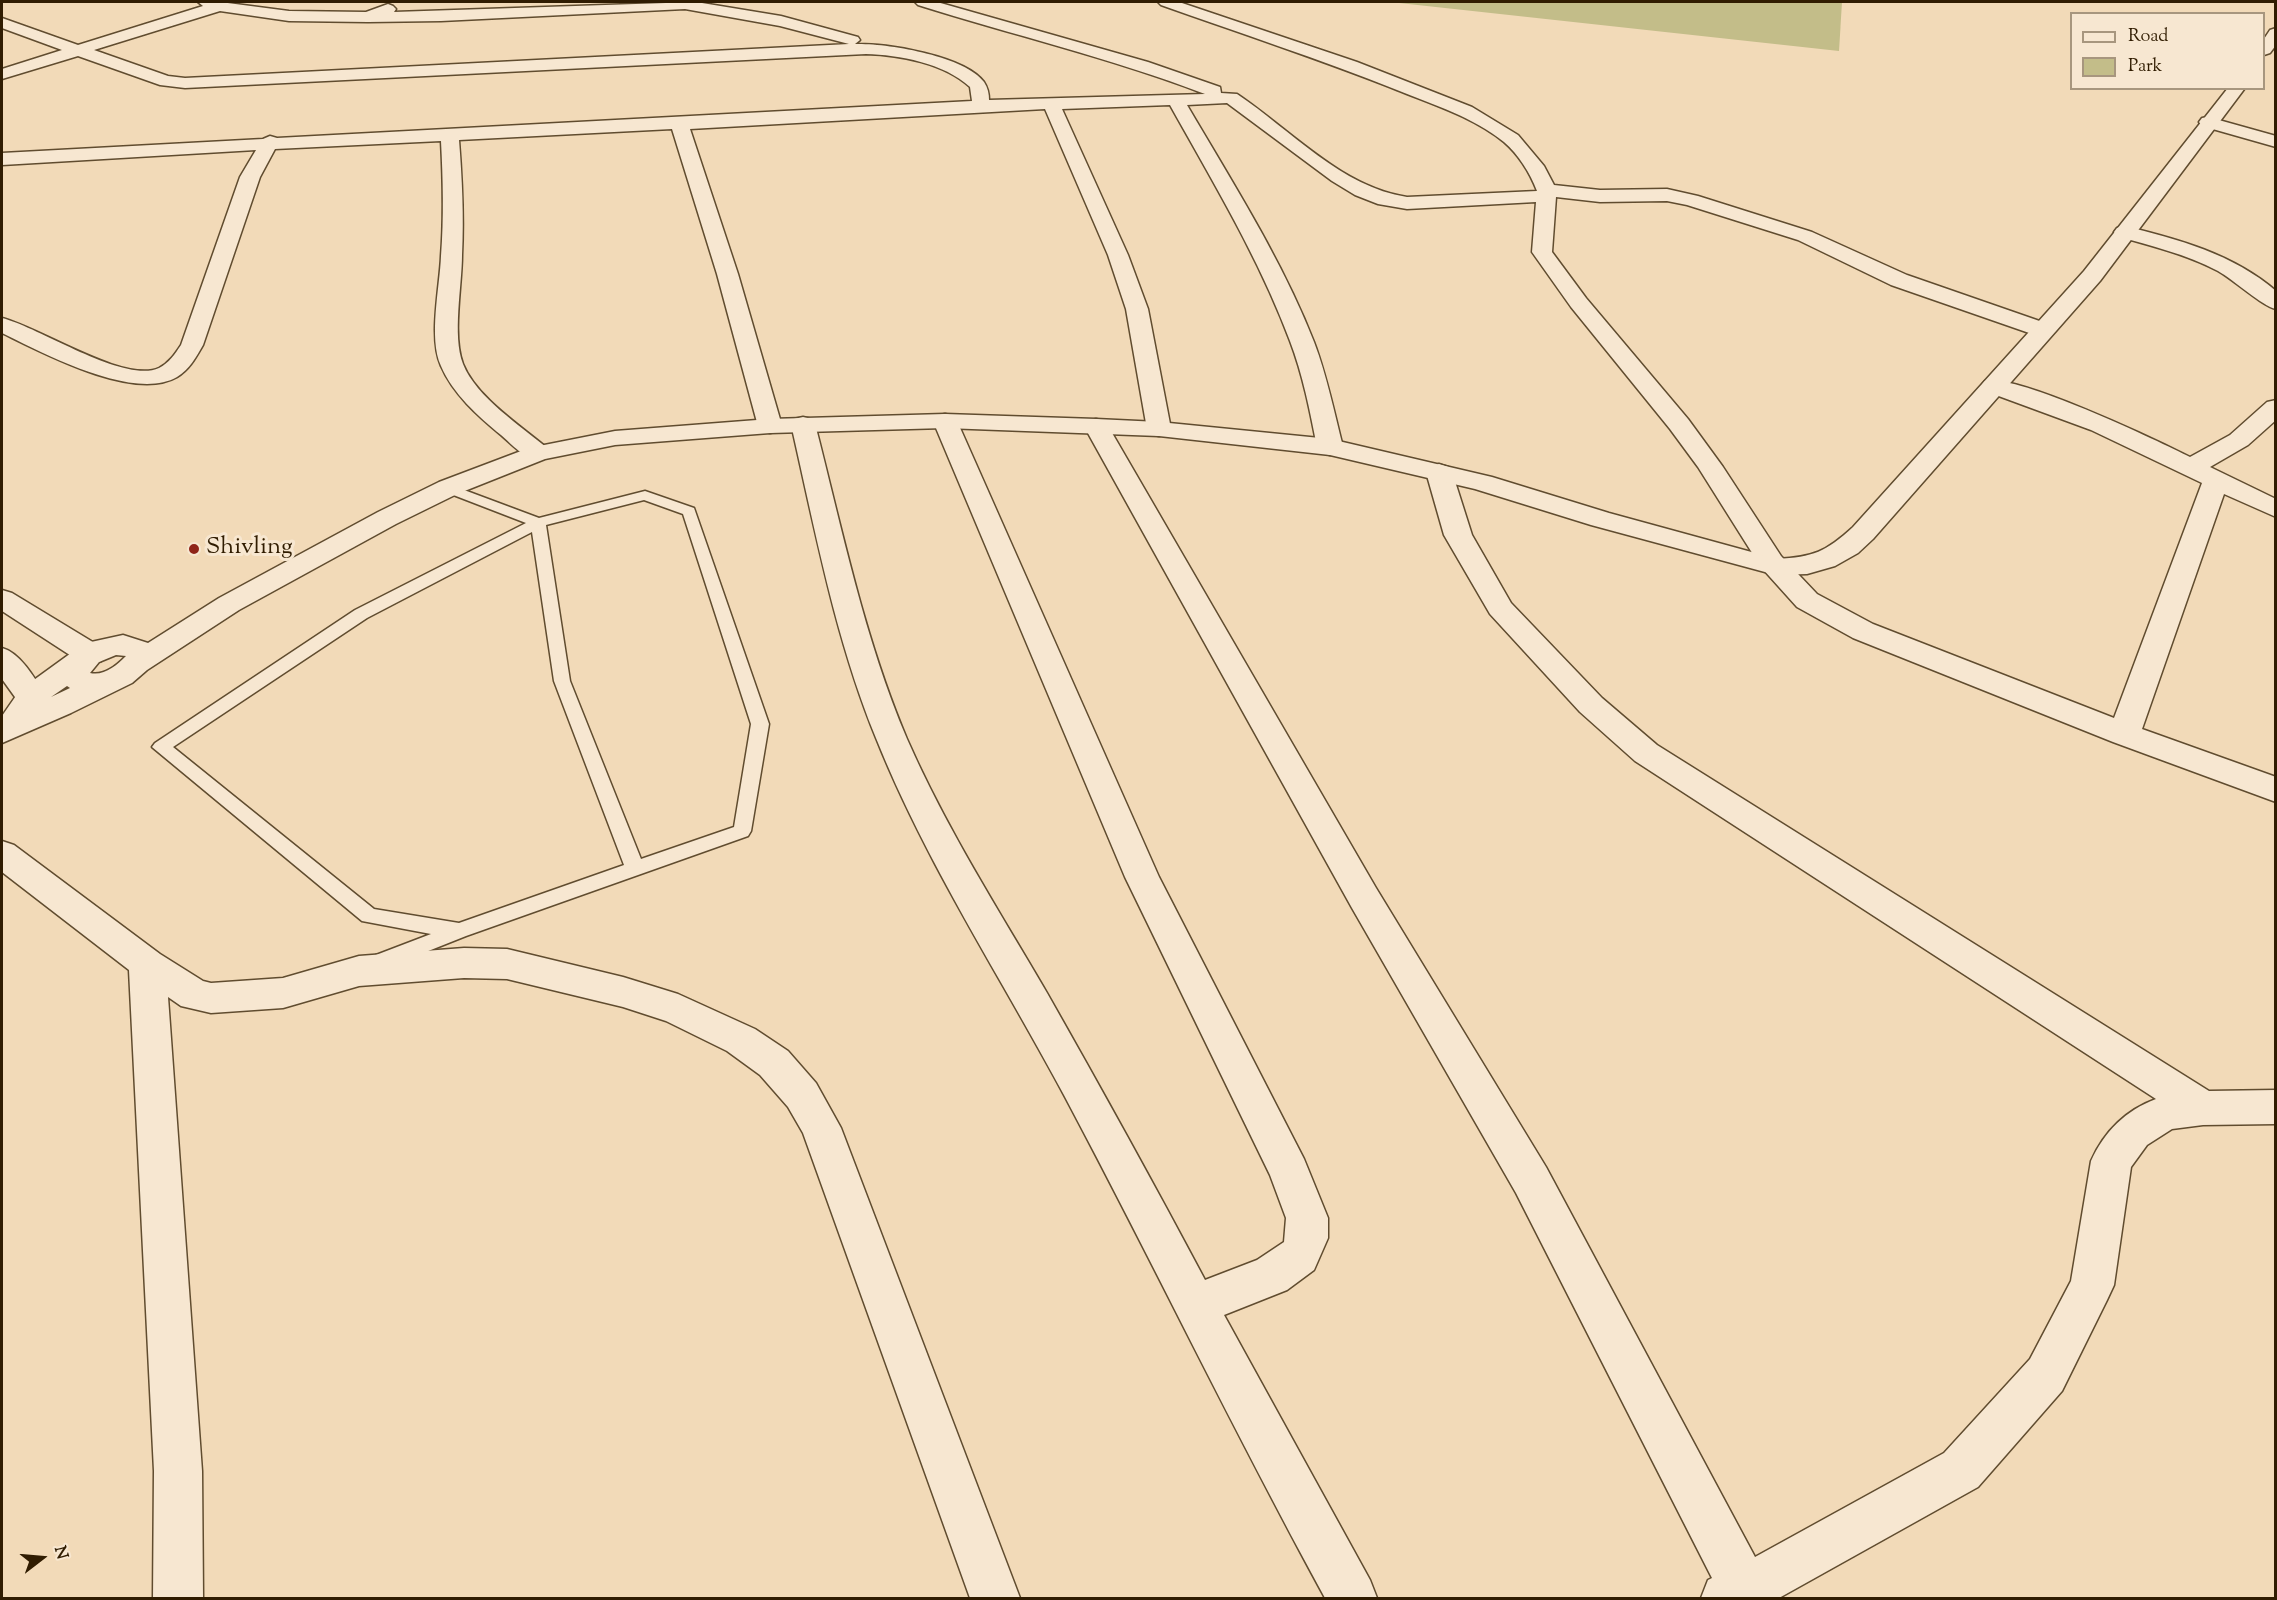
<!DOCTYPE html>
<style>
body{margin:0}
#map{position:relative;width:2277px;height:1600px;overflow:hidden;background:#f2dab8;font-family:"Sorts Mill Goudy",serif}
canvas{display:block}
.frame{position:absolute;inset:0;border:3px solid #301c01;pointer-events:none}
.legend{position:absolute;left:2070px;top:12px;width:195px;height:78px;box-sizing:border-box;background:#f7e7d1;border:2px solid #a7967e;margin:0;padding:8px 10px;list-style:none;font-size:18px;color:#301c01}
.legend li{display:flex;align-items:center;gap:12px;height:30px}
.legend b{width:30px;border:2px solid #a7967e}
.north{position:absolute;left:12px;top:1528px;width:60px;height:60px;-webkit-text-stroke:4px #f7e7d1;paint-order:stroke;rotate:74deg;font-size:16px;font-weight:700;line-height:24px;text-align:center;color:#301c01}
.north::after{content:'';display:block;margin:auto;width:21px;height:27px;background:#301c01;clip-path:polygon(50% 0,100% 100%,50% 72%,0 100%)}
</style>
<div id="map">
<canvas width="2277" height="1600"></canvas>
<div class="frame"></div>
<ul class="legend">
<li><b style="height:8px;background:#f7e7d1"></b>Road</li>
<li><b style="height:16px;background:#c3bd89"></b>Park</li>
</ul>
<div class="north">N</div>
</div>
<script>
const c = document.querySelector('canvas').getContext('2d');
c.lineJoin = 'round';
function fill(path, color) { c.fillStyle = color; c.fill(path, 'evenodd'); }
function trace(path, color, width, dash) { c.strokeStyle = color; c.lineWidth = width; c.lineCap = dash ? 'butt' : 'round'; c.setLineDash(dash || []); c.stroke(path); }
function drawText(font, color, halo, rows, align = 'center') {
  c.font = font + ' "Sorts Mill Goudy",serif'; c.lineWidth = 6; c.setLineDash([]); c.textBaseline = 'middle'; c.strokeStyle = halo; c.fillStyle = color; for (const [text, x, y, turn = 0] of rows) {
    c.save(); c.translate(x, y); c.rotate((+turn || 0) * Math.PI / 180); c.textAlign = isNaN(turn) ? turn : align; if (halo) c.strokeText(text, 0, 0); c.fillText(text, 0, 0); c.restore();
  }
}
const green = new Path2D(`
 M1390,2H1842L1839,51Z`);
const service = new Path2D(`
 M448,484L539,518L645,491L694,508L769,724L751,831L748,836L466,936L383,969L376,967L373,961L376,955L431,934L362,921L152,747L155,743L355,610L526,523L443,491L441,488ZM644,500L683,514L751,724L734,827L641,859L570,681L546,525ZM532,532L554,681L624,865L459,923L374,909L173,747L367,618Z`);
const minor = new Path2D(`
 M198,2H220L289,11L366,12L388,4L393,6L396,9L394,12L696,2L781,16L858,37L860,40L855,44C887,43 965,56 984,82C988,88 989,94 989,100L1205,94C1111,58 1013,35 918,5L915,2H937L1148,62L1220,87L1221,93L1237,94C1291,130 1341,187 1407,197L1537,191C1530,173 1519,155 1504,142C1473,117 1434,105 1397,90C1319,59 1240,33 1161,5L1158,2H1179L1357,62L1472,107L1518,135L1544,166L1554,185L1600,190L1667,189L1698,196L1812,232L1907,275L2051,325L2054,330L2051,335L2043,337L2035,335L1891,285L1798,240L1687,205L1667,201L1600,202L1556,197L1552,252L1586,298L1688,419L1723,467L1781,556L1817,594L1873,624L2114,718L2202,483L2091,430L1985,391L1981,386L1985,381C2015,373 2156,440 2190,457L2230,435L2267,402L2276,400V420L2248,445L2210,467L2276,499V517L2224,494L2142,729L2276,777V802L2113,742L1853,638L1797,607L1761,567L1698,467L1670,429L1571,307L1532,252L1536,202L1407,209L1378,204L1355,195L1332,181L1227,103L1187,105C1232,182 1281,258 1314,342C1327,376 1334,412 1343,447L1339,452L1330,455L1321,452L1317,447C1310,411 1303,375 1290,341C1259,258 1213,182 1170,105L1062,109L1128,255L1148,309L1171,429L1168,434L1159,436L1150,434L1147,429L1126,309L1108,255L1045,109L690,129L738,274L782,426L779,431L770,433L761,431L758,426L717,274L672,129L459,140C462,178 464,217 462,255C462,286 452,335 463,364C476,397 521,426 547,448L551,453L547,458C527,463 515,447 501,435C478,416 453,394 441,366C428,338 440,286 441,256C444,218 443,179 441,141L275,149L260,177L203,345C196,357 190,369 177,377C134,402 43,353 2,333V318C39,327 124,384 159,368C169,363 175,354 181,345L240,177L256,150L2,165V153L263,139L270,136L277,138L972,101L970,87C944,63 899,55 866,54L185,88L160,85L78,56L2,79V69L62,50L2,28V18L78,45L203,6ZM685,9L780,26L849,44L185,78L168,76L94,50L220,11L289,21L368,22L441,21Z
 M2208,117L2276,136V147L2202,126L2199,122L2202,118Z
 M2124,226C2178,239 2233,254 2276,291V309C2262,306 2234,280 2218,271C2186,254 2151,246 2117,236L2114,232L2117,228Z
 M945,414L954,416L957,421L1159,877L1304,1159L1328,1218V1238L1314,1270L1287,1290L1224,1315L1370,1580L1377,1598H1325C1234,1432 1153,1262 1064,1095C1001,977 926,863 876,738C835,638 815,529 791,424L794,419L803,417L812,419L815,424C842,529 864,638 907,739C946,828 998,909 1047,993C1101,1088 1154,1184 1205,1280L1257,1260L1284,1242L1286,1218L1270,1175L1125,877L933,421L936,416Z
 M1096,419L1105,421L1108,426L1376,888L1546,1167L1755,1557L1944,1453L2030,1359L2071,1281L2091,1161C2104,1132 2126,1110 2156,1099L1635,761L1580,712L1490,614L1444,535L1426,472L1430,467L1439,464L1448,467L1452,472L1472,535L1511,603L1602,698L1657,745L2209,1091L2276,1090V1124L2203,1125L2172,1129L2147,1145L2131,1167L2114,1285L2107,1300L2062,1391L1978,1487L1779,1598H1701L1708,1580L1712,1578L1516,1193L1352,908L1084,426L1087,421Z
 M2,590L12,593L101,647L105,654L101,661L90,664L79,661L2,611Z
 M2,648C21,653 36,680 46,697L42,704L31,707L20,704L2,679Z
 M2,841L14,845L160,954L203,981L211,983L283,978L359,956L464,948L507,949L623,977L678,994L755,1029L788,1051L816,1083L841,1128L1020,1598H970L803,1133L788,1107L760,1075L727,1051L666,1021L623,1007L507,979L464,978L359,986L283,1008L211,1013L181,1006L168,997L202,1471L203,1598H153L154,1471L129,970L2,872Z`);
const tertiary = new Path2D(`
 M2276,28V45L2270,53L2264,55V39L2270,30Z
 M2228,88H2245L2100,281L1873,539L1858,553L1835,566L1807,574L1776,575L1591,525L1475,489L1330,455L1159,436L945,428L770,433L615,445L545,459L457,494L396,524L239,610L147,670L132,683L71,713L2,743V716L20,690L78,648L91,642L123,635L148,643L219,598L378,512L439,482L529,448L615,431L770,419L945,414L1096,419L1159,422L1330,439L1492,477L1609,513L1777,559C1813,557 1826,552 1853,527L2084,271ZM116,655L126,656C116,666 104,676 90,673L99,662ZM67,686L70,688L51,697Z`);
const markers = [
 [194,549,6,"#8f2418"]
];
const poiNames = [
 ["Shivling",206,549]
];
fill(green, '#c3bd89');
trace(service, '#604c2f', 3);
trace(minor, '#604c2f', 3);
trace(tertiary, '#604c2f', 3);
fill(service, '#f7e7d1');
fill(minor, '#f7e7d1');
fill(tertiary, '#f7e7d1');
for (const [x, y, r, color] of markers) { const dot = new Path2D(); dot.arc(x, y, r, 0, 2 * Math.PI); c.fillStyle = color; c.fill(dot); trace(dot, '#f7e7d1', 2); }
drawText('24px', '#301c01', '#f7e7d1', poiNames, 'left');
</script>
